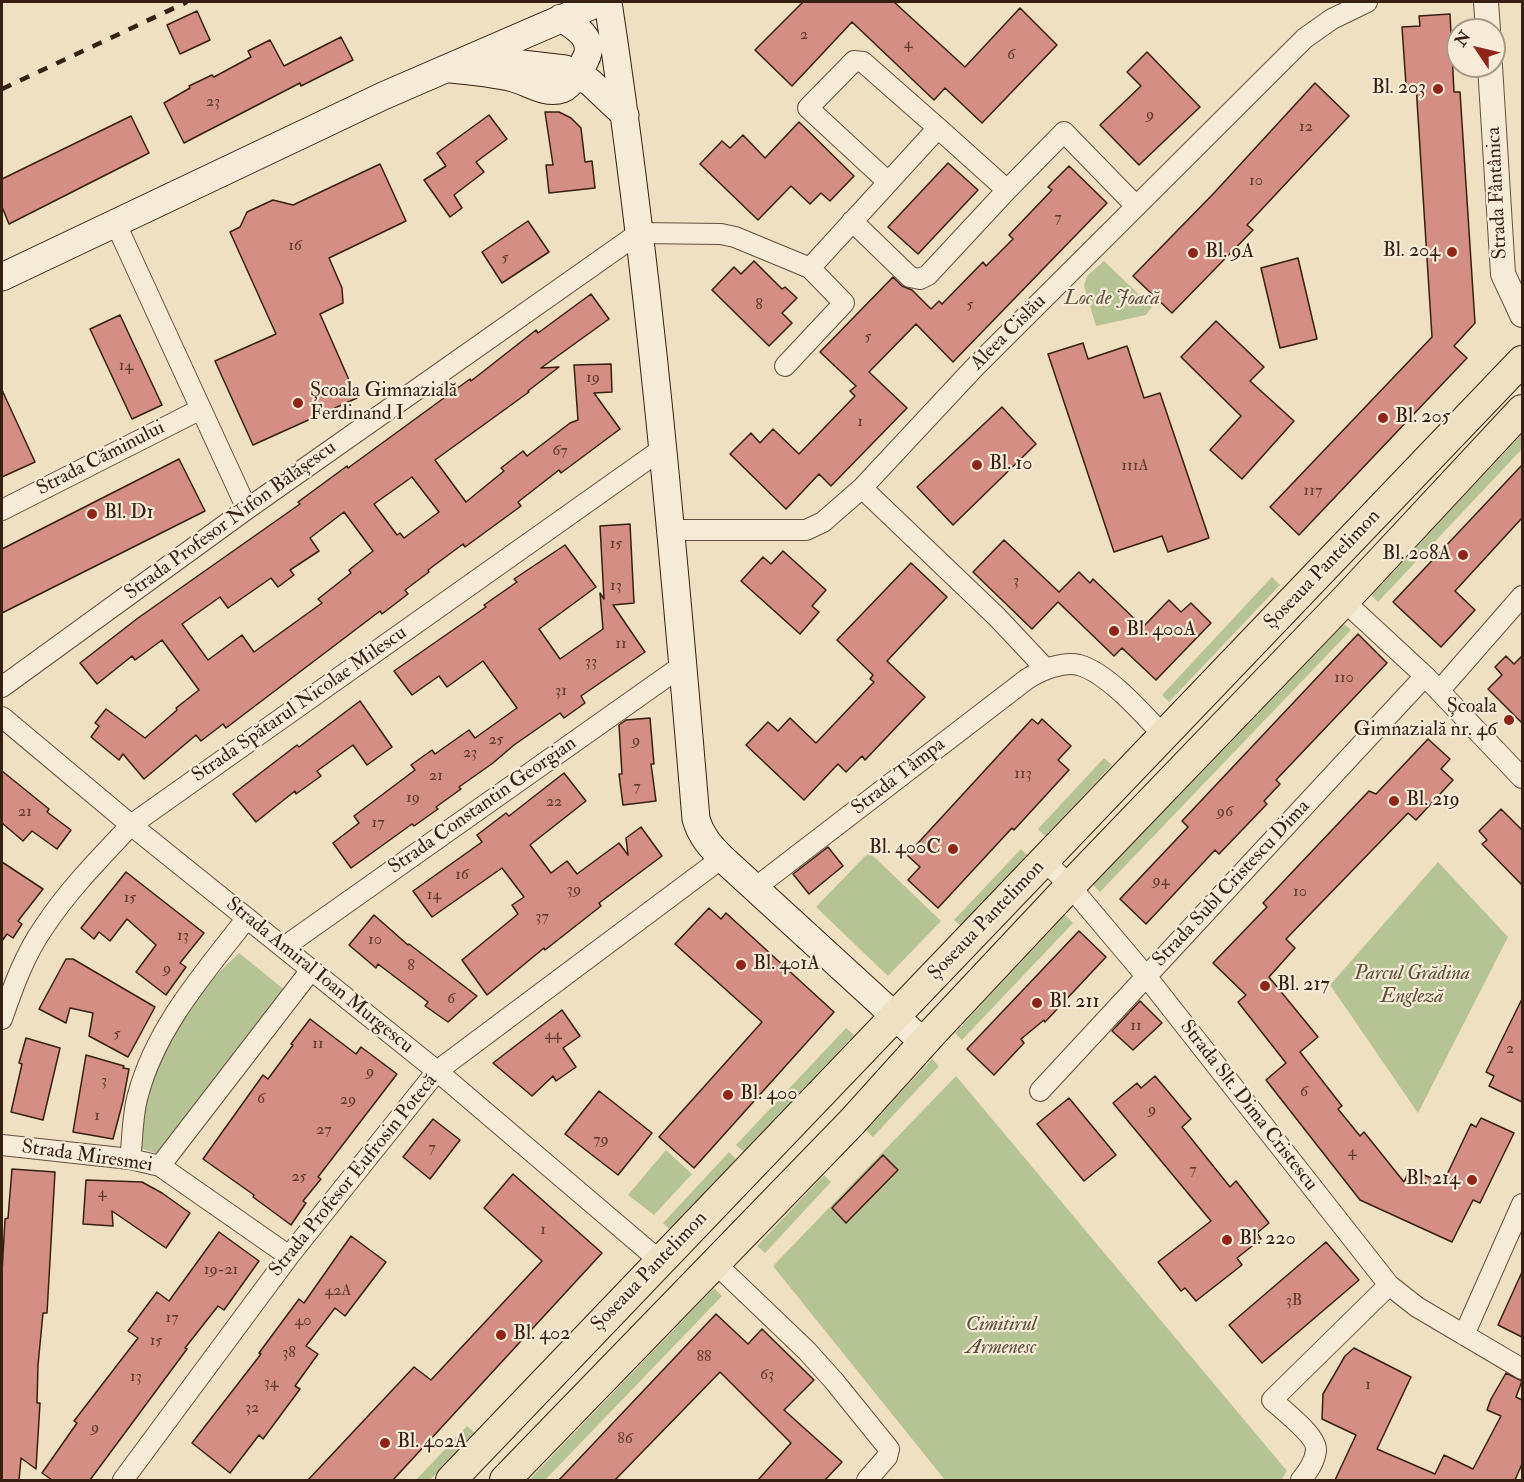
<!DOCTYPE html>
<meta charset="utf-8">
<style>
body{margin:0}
#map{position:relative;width:1524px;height:1482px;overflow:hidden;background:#efe0c1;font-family:"IM FELL Double Pica",serif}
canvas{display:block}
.frame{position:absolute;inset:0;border:3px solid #371f12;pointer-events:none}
.north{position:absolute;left:1446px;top:18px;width:60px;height:60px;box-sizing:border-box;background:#f5ebd7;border:2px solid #a99988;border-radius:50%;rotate:305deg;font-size:16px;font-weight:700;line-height:24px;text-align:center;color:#371f12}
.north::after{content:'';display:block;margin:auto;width:21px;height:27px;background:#8f2418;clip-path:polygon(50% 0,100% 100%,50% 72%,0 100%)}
</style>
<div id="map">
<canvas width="1524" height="1482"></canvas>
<div class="frame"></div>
<div class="north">N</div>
</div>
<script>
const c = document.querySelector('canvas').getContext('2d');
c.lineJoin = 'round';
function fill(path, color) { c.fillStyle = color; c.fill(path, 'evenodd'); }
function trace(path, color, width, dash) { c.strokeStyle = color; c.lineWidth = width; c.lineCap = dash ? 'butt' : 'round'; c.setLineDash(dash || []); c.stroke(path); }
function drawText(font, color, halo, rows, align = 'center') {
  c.font = font + ' "IM FELL Double Pica",serif'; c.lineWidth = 4.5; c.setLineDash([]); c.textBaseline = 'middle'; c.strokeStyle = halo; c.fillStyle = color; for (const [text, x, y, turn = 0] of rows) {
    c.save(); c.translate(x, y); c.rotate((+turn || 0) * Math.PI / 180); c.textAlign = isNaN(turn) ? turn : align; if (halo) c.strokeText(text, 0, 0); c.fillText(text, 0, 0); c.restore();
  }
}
const green = new Path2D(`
 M1104,261L1152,307L1146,315L1096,326L1084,286L1087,276Z
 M1522,434V449L1378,602L1371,595Z
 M1272,577L1280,585L1169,702L1162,695Z
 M1343,623L1351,630L1100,892L1092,884Z
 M1104,758L1112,765L1045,836L1038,829Z
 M1021,849L1028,856L962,927L954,920Z
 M869,852L941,921L888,976L816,907Z
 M1438,862L1508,937L1418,1113L1330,985Z
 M1065,915L1073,923L962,1040L955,1033Z
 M239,953L286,991L162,1155L140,1148L141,1119L159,1064L175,1031L203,988Z
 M846,1028L854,1035L744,1152L736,1145Z
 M932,1059L939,1066L873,1137L866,1130Z
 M956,1076L1287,1471L1281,1480H945L773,1266Z
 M666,1150L692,1174L654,1215L628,1195Z
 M729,1152L736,1159L670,1230L663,1223Z
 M824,1175L831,1182L765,1253L757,1246Z
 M714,1288L722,1296L545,1480H529Z
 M467,1426L475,1433L430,1480H416Z`);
const building = new Path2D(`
 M803,2H894L965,67L1020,8L1057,45L982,123L945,88L934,100L852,22L792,86L755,50Z
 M197,11L210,40L180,54L167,25Z
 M1450,14L1454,92H1460L1475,323L1454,346L1467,358L1299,535L1270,507L1432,337L1416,85H1406L1402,27L1420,26L1419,16Z
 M341,37L353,60L301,86L300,83L184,143L164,103L190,88L189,86L212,75L214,77L251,57L248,51L270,40L284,66Z
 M1147,52L1200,107L1139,165L1100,125L1141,86L1127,72Z
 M1315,83L1349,116L1247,225L1253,230L1172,313L1133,276L1214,193Z
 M545,112H559L571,118L581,128L585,162L592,161L595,188L549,193L546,165H553Z
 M489,115L507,139L476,162L484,172L454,195L462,208L450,217L424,180L446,166L437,153Z
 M131,116L149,153L9,224L2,207V179Z
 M799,122L854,176L830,201L821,193L810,204L791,186L758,220L700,164L722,141L730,148L743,135L765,158Z
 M948,163L978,190L918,254L888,227Z
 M380,164L406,221L329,258L342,288L343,303L320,314L357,398L253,445L215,361L276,334L230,232L240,227L247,212L273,200L293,205Z
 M1069,166L1107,203L953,362L916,324L869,372L907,408L831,486L819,474L786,509L730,454L751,433L760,443L773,429L799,454L855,396L850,391L856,386L820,352L893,277L902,286L912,290L931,309L939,301L942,304L983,262L986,266L1013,239L1009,235L1052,190L1048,187Z
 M528,221L549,252L502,283L482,252Z
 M1298,258L1317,339L1280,348L1261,268Z
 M754,261L782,289L785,287L797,298L782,313L792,323L769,346L712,290L734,267L741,274Z
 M591,294L609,319L541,368L559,367L528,391L529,392L435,460L466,502L504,471L501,468L523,451L527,456L570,423L578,420L574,365L611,364L612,392L594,393L620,429L561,473L559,470L518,502L521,506L465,547L463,544L428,570L429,572L405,590L408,594L382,614L380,611L226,728L223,724L201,741L196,735L144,779L123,754L119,760L91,737L99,726L95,723L106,709L145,738L177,710L176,708L199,690L162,640L135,660L132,656L97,684L80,663L138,618L300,504L298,502L347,466L348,468L470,379L471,381L536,330L538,333ZM412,477L439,512L404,538L400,533L397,535L374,504ZM344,512L373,551L349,570L351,573L318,599L322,603L254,652L242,635L208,660L182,624L220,597L228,608L271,578L278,587L294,575L290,570L319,551L310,538Z
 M120,315L162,405L132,419L90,329Z
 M1216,321L1264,367L1250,381L1294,421L1242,479L1210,450L1241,416L1181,357Z
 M1083,343L1088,359L1127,346L1144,398L1160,393L1209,538L1168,552L1162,536L1114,552L1048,354Z
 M2,390L35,462L2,477Z
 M1002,407L1036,444L953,525L917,487Z
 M179,459L205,511L2,613V549Z
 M1522,465V518L1455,591L1475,610L1441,647L1393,602Z
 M630,524L634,603L613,605L645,652L581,696L585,703L564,718L560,713L514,745L493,763L459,787L461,789L436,807L438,809L414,826L412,824L351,868L333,843L359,823L354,816L415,770L411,765L432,750L435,754L469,730L475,738L517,708L483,661L447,687L439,676L412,695L394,671L486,607L484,605L517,582L514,579L565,545L596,587L539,629L560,659L603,629L600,593L604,599L600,526Z
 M1004,540L1059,592L1079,572L1090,583L1093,579L1143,627L1169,600L1181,612L1191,603L1211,623L1156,680L1122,648L1114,656L1058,602L1032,629L973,572Z
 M783,551L826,590L812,606L819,612L800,634L741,581L763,557L771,564Z
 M911,563L947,597L887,661L925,697L865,760L862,756L846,772L838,764L804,800L746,745L768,722L778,731L790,718L816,743L874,682L870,679L873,675L837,640Z
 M1358,634L1387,663L1276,780L1280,784L1264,801L1267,804L1219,854L1215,850L1146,924L1120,899L1188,827L1182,821Z
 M1506,656L1514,664L1522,656V723L1488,689L1502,675L1495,667Z
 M360,701L392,747L367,765L353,745L317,771L321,776L296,794L295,791L256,822L233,794L297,745L299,747Z
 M650,718L654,764H651L656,801L623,805L619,774H622L619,725L626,720Z
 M1032,719L1038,724L1042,719L1071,746L1058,760L1069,770L1014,830L1012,828L938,908L908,880L920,867L907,855Z
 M1428,739L1450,759L1441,769L1453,780L1416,820L1408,813L1286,939L1295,948L1269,977L1318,1037L1300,1052L1342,1106L1338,1109L1360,1136L1364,1132L1404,1182L1410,1169L1443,1183L1471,1124L1476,1127L1481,1118L1514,1133L1480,1203L1473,1200L1452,1242L1360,1200L1266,1080L1286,1063L1238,1002L1246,995L1213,963L1267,907L1263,903L1369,791L1376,794Z
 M2,771L49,809L47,812L71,830L57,849L32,831L23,841L2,823Z
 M564,773L586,801L530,845L551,873L567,861L577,874L619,843L628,855L626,838L641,827L662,856L599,903L601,906L545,950L544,948L487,995L462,960L518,914L512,905L524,897L502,868L432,917L413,891L482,842L477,835L506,813L509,816Z
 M1501,809L1522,830V885L1482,844L1487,840L1479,831Z
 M828,847L843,866L809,894L793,874Z
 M2,862L43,889L18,921L22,924L13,938L7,934L2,941Z
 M126,872L204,933L180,963L186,967L166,995L136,972L156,945L127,919L110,941L99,932L94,939L81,928Z
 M709,908L721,919L726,913L834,1012L694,1168L659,1137L762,1022L675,944Z
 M374,915L408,945L409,944L477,996L448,1022L425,1006L428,1002L378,964L376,968L349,945Z
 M1079,931L1106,957L1045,1022L1044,1020L1021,1039L1024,1043L994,1075L967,1049Z
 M66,959H73L155,1007L128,1057L89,1036L93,1013L70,1008L66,1023L39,1009Z
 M1522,999V1102L1489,1086L1494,1076L1486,1072Z
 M1140,1001L1162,1023L1133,1050L1112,1031Z
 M562,1010L580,1036L563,1048L576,1067L556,1081L553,1076L532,1096L493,1063Z
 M310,1019L356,1054L361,1047L397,1074L318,1177L321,1179L303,1201L306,1203L291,1225L253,1197L254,1195L203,1159L263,1075L268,1079L293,1045L291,1044Z
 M26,1038L60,1048L43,1120L11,1112L22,1064L19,1063Z
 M86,1055L124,1066L123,1068L129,1069L123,1101L113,1139L73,1132Z
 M1155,1076L1191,1119L1182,1127L1230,1187L1236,1181L1269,1223L1257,1233L1261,1239L1237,1258L1242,1265L1196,1301L1185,1288L1181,1291L1158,1262L1211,1221L1113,1103L1137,1083L1141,1088Z
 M599,1091L652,1133L618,1175L565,1134Z
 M1069,1098L1116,1155L1084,1181L1037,1124Z
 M433,1119L460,1140L430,1179L403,1157Z
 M883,1155L898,1170L846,1223L832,1208Z
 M12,1169L55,1172L47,1313H43L38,1365L37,1403H40L36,1469L21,1458L19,1480H2V1273L5,1219L8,1218Z
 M513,1174L602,1253L393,1480H308L414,1367L431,1380L542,1261L484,1208Z
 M86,1180L142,1182L162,1193L190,1213L166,1248L112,1211L113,1226L83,1224Z
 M219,1232L259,1261L224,1310L218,1306L185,1348L187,1349L90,1480H52L42,1473L77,1423L74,1421L138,1338L128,1331L157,1292L169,1301Z
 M351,1236L386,1262L345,1316L335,1308L306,1346L318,1354L295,1386L300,1389L263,1439L259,1435L230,1473L192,1443L261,1354L259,1353L299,1299L304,1303Z
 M1326,1242L1359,1280L1262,1363L1229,1325Z
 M1522,1272V1337L1498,1325Z
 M716,1314L748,1344L762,1329L814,1380L784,1410L842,1462L825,1480H758L791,1443L720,1372L615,1480H559Z
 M1354,1348L1411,1377L1377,1449L1435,1474L1444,1455L1473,1469L1501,1416L1487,1410L1491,1399L1506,1373L1522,1381L1516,1397L1522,1400V1464L1515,1480H1335L1356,1435L1322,1419L1323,1394L1345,1356Z`);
const minor = new Path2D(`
 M1007,190L1064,132L1136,206
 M852,221L910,277L920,279L928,275L1007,190L938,128
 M115,222L247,509
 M785,366L844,303L810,268
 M862,488L997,617L1045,668
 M2,510L201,409
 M671,530H806L823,522L862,488L974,368L1305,38L1332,19L1367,2
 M1344,601L1425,676L1522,778
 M2,687L247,509L639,233L721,234L735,237L810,268L938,128L863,62L854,61L808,108L888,182
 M1439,691L1522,596
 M2,717L131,825L437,1071L660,1261
 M1045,861L1070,886L1146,976L1389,1285L1417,1307L1522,1369
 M755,888L1027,679C1041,670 1063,661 1079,665C1108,673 1143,714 1164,736
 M284,947L683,665
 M2,1019C13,987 25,954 44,927C69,889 101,857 131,825L662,449
 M1040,1091L1425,676
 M2,1145L130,1159L160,1166L289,1256
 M130,1159C133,1138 132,1115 138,1095C156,1027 205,972 247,918
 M160,1166L311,970
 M715,1263L807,1351L834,1381L889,1449L887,1457L867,1480
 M1464,1335L1522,1204
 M123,1480L289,1256L437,1071L722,858
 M1301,1480C1308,1471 1315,1462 1316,1450C1317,1436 1283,1410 1272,1400L1389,1285`);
const tertiary = new Path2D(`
 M1486,2L1488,30
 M1490,66L1503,274L1522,315`);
const secondary = new Path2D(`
 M608,2C649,272 673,546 696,819C701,836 710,846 722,858L923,1042
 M496,61L565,69L590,82L625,115
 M449,69C470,71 492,73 513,78C529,82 545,95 562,89C572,85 583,66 587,56C594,37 574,26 561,18
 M2,277L383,96L600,2`);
const primary = new Path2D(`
 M451,1480L1522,361
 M505,1480L852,1122L934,1031L1070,886L1344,601L1522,410`);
const rail = new Path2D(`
 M2,89L187,2`);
const markers = [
 [1438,89,6,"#8f2418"],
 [1452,252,6,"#8f2418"],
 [1193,253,6,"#8f2418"],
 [298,403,6,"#8f2418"],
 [1383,418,6,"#8f2418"],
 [977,465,6,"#8f2418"],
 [92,514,6,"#8f2418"],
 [1463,555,6,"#8f2418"],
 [1114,631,6,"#8f2418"],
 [1509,720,6,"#8f2418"],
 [1394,801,6,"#8f2418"],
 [953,849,6,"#8f2418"],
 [741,965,6,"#8f2418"],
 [1265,986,6,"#8f2418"],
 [1037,1003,6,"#8f2418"],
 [728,1095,6,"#8f2418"],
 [1472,1180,6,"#8f2418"],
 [1227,1240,6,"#8f2418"],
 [501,1335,6,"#8f2418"],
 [385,1443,6,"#8f2418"]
];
const numberNames = [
 ["2",804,36],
 ["4",908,45],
 ["6",1011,56],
 ["23",213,103],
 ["9",1150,116],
 ["12",1306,128],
 ["10",1256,182],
 ["7",1058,219],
 ["16",295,247],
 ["5",505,259],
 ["8",759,306],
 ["5",970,306],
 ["5",868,338],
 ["14",126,367],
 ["19",593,379],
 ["1",860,423],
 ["67",560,452],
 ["111A",1135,467],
 ["117",1313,492],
 ["15",616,545],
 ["3",1016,582],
 ["13",616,587],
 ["11",621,645],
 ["33",591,663],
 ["110",1344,679],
 ["31",561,692],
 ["25",496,741],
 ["9",636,742],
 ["23",470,754],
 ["113",1023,775],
 ["21",436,777],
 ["7",637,788],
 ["19",413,799],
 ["22",554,803],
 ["21",25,813],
 ["96",1225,813],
 ["17",378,824],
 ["16",462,876],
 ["94",1161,882],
 ["39",574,891],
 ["10",1300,893],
 ["14",434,896],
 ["15",130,899],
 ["37",542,918],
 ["13",183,937],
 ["10",375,941],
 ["8",411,967],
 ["9",167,970],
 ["6",451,1000],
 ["11",1136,1027],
 ["5",117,1035],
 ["44",553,1036],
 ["11",318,1045],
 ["2",1510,1050],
 ["9",370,1073],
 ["3",104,1082],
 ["6",1304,1093],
 ["6",261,1100],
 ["29",348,1101],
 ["9",1152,1111],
 ["1",97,1117],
 ["27",324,1131],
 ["79",601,1141],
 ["7",432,1149],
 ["4",1352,1153],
 ["7",1193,1171],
 ["25",299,1178],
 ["4",102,1194],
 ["1",543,1231],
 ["19-21",221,1271],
 ["42A",338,1292],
 ["3B",1294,1302],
 ["17",172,1319],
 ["40",303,1322],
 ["15",156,1342],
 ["38",289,1354],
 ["88",704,1358],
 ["63",767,1376],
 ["13",136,1378],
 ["34",271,1384],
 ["1",1368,1386],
 ["32",252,1409],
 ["9",95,1429],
 ["86",625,1440]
];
const poiNames = [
 ["Bl. 203",1426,89,"right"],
 ["Bl. 204",1440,252,"right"],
 ["Bl. 9A",1205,253],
 ["Școala Gimnazială",310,392],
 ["Ferdinand I",310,415],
 ["Bl. 205",1395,418],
 ["Bl. 10",989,465],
 ["Bl. D1",104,514],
 ["Bl. 208A",1451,555,"right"],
 ["Bl. 400A",1126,631],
 ["Școala",1497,708,"right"],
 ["Gimnazială nr. 46",1497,731,"right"],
 ["Bl. 219",1406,801],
 ["Bl. 400C",941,849,"right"],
 ["Bl. 401A",753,965],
 ["Bl. 217",1277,986],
 ["Bl. 211",1049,1003],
 ["Bl. 400",740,1095],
 ["Bl. 214",1460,1180,"right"],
 ["Bl. 220",1239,1240],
 ["Bl. 402",513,1335],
 ["Bl. 402A",397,1443]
];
const streetNames = [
 ["Strada Fântânica",1498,193,-93],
 ["Aleea Cislău",1009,333,-45],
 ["Strada Căminului",101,459,-27],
 ["Strada Profesor Nifon Bălășescu",231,521,-36],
 ["Șoseaua Pantelimon",1323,570,-46],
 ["Strada Spătarul Nicolae Milescu",300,705,-35],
 ["Strada Tâmpa",899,777,-38],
 ["Strada Constantin Georgian",483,806,-35],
 ["Strada Subl Cristescu Dima",1232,884,-47],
 ["Șoseaua Pantelimon",987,921,-46],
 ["Strada Amiral Ioan Murgescu",319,976,39],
 ["Strada Slt. Dima Cristescu",1248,1106,52],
 ["Strada Miresmei",87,1157,8],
 ["Strada Profesor Eufrosin Potecă",354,1176,-51],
 ["Șoseaua Pantelimon",650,1272,-46]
];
const parkNames = [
 ["Loc de Joacă",1112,300],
 ["Parcul Grădina",1412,975],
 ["Engleză",1412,998],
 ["Cimitirul",1001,1326],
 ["Armenesc",1001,1349]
];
fill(green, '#b6c395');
fill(building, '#d48e83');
trace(building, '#371f12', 1.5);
trace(minor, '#654f3e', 22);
trace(tertiary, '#654f3e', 26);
trace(secondary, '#371f12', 29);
trace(primary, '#371f12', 32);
trace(minor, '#f5ebd7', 20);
trace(tertiary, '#f5ebd7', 24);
trace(secondary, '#f5ebd7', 27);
trace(primary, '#efe0c1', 30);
trace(rail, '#371f12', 4.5, [10, 10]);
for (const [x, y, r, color] of markers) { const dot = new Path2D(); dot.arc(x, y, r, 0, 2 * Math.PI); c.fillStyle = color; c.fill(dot); trace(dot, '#f5ebd7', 2); }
drawText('16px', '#5e3b2e', null, numberNames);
drawText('20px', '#371f12', '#f5ebd7', poiNames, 'left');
drawText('20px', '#371f12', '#f5ebd7', streetNames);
drawText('italic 20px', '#5d5039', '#f5ebd7', parkNames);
</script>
